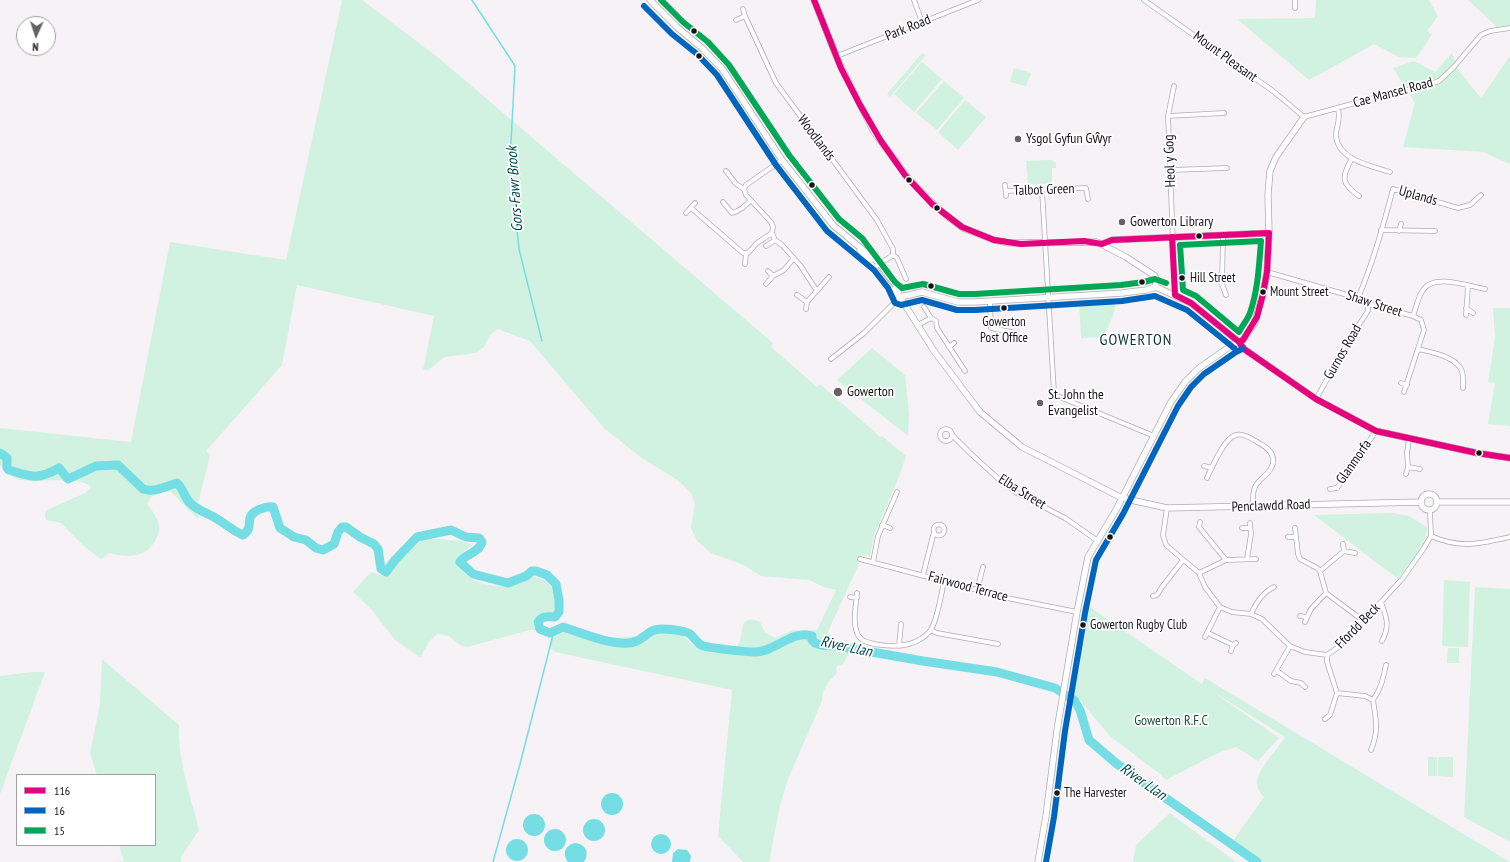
<!DOCTYPE html>
<meta charset="utf-8">
<style>
body{margin:0}
#map{position:relative;width:1510px;height:862px;overflow:hidden;background:#f7f2f6;font-family:"PT Sans Narrow",sans-serif}
canvas{display:block}
.legend{position:absolute;left:16px;top:774px;width:140px;height:72px;box-sizing:border-box;background:#fff;border:1px solid #a2a1a2;margin:0;padding:5px 7px;list-style:none;font-size:12px;color:#171417}
.legend li{display:flex;align-items:center;gap:8px;height:20px}
.legend b{width:20px;border:1px solid #a2a1a2}
.north{position:absolute;left:16px;top:16px;width:40px;height:40px;box-sizing:border-box;background:#fff;border:1px solid #a2a1a2;border-radius:50%;rotate:183deg;font-size:11px;font-weight:700;line-height:16px;text-align:center;color:#171417}
.north::after{content:'';display:block;margin:auto;width:14px;height:18px;background:#656265;clip-path:polygon(50% 0,100% 100%,50% 72%,0 100%)}
</style>
<div id="map">
<canvas width="1510" height="862"></canvas>
<ul class="legend">
<li><b style="height:5px;background:#e5007d"></b>116</li>
<li><b style="height:5px;background:#0065bd"></b>16</li>
<li><b style="height:5px;background:#00a754"></b>15</li>
</ul>
<div class="north">N</div>
</div>
<script>
const c = document.querySelector('canvas').getContext('2d');
c.lineJoin = 'round';
function fill(path, color) { c.fillStyle = color; c.fill(path, 'evenodd'); }
function trace(path, color, width, dash) { c.strokeStyle = color; c.lineWidth = width; c.lineCap = dash ? 'butt' : 'round'; c.setLineDash(dash || []); c.stroke(path); }
function drawText(font, color, halo, rows, align = 'center') {
  c.font = font + ' "PT Sans Narrow",sans-serif'; c.lineWidth = 3.5; c.setLineDash([]); c.textBaseline = 'middle'; c.strokeStyle = halo; c.fillStyle = color; for (const [text, x, y, turn = 0] of rows) {
    c.save(); c.translate(x, y); c.rotate((+turn || 0) * Math.PI / 180); c.textAlign = isNaN(turn) ? turn : align; if (halo) c.strokeText(text, 0, 0); c.fillText(text, 0, 0); c.restore();
  }
}
const green = new Path2D(`
 M340,0H362L440,59L773,343L771,347L817,387L820,384L877,434L880,437L882,436L906,456L899,477L874,535L870,556L863,555L827,634L829,642L854,646L843,664L837,666L836,668L837,673C830,680 821,690 822,701L788,779L780,805L769,862H743L718,836L732,690L555,652L549,647L552,629C571,621 590,634 609,637C634,640 657,628 682,635C687,637 689,643 693,645C701,650 721,654 729,651C746,644 738,633 745,621L752,619L760,622L765,632L775,638L794,630L803,631L817,630L836,590L824,587L809,580L761,576L746,566L711,553L697,541L691,528L695,503L691,493L679,481L643,459L604,428L530,341L498,329L490,335L484,347L476,353L445,357L428,370H423L434,316L297,285L282,365L206,451L210,455L196,512L199,516L198,519L171,492H164L152,496L147,504C152,510 157,517 159,525C160,529 159,533 157,537C149,557 128,559 110,553L101,559L85,547L61,523L46,520L45,514L47,510L85,493L91,487C76,474 36,485 17,479C10,476 6,470 0,465V428L131,442L170,242L286,260L342,1Z
 M1316,0H1429L1438,16L1427,31L1432,35L1416,58L1399,57L1374,44L1309,80L1237,19L1315,18Z
 M1468,0H1510V25L1497,27Z
 M922,53L926,55L890,97L887,94Z
 M1452,53L1459,71L1481,98L1510,56V164L1483,152L1403,147L1415,103L1393,68L1414,61L1435,72Z
 M922,62L942,79L914,112L894,94Z
 M1014,68L1031,73L1026,86L1010,82Z
 M944,81L964,98L937,130L916,113Z
 M965,100L986,117L958,150L938,132Z
 M1051,160L1056,163V168H1052V184H1028L1026,161Z
 M1116,298L1114,313L1104,337L1081,338L1079,300Z
 M1493,308H1510V426L1488,424L1495,383L1488,382L1495,338Z
 M872,348L905,375L909,414L908,436L837,380Z
 M1393,513L1409,516L1427,527C1427,546 1408,565 1398,579L1314,515Z
 M429,538L462,541L473,545L462,553L459,559C460,563 461,568 463,571C471,584 499,589 513,584C520,582 526,578 533,576C537,578 542,579 546,581C554,587 556,602 554,612L537,616L533,621L534,627L538,630H530L467,647L460,645L449,636L438,634C429,640 425,647 421,658L395,640L372,610L353,592L371,572L382,576L390,572L402,558L417,543Z
 M1444,580L1470,582L1468,647L1442,646Z
 M1475,587L1510,589V842L1464,817Z
 M1084,603L1202,684L1205,678L1510,862H1262L1232,842L1264,797C1261,793 1257,789 1257,783C1257,769 1278,749 1285,737L1212,691L1279,738L1258,761L1236,747L1218,753L1166,780L1161,775L1110,736L1070,689Z
 M1448,648H1459V663H1447Z
 M102,659L179,725C177,758 191,797 199,830L181,857V862H113L124,861L119,845H155V775H97L90,753L100,704Z
 M33,672H45L0,794V676Z
 M1428,757H1437V776H1428Z
 M1438,757H1453V777L1438,776Z
 M1170,813L1236,862H1133L1136,845Z`);
const water = new Path2D(`
 M601 804a11 11 0 1 1 22 0a11 11 0 1 1-22 0Z
 M523 825a11 11 0 1 1 22 0a11 11 0 1 1-22 0Z
 M583 830a11 11 0 1 1 22 0a11 11 0 1 1-22 0Z
 M544 840a11 11 0 1 1 22 0a11 11 0 1 1-22 0Z
 M651 844a10 10 0 1 1 20 0a10 10 0 1 1-20 0Z
 M506 850a11 11 0 1 1 22 0a11 11 0 1 1-22 0Z
 M575,843C586,844 590,853 584,862H568C562,854 565,845 575,843Z
 M678,849L687,850L691,856L690,862H672L673,853Z`);
const stream = new Path2D(`
 M472,0L515,66L510,162L519,249L542,341
 M493,862L520,764L554,631`);
const river = new Path2D(`
 M0,453L7,458V468L9,470C31,477 38,480 59,468L68,479L96,466L118,465L143,489C155,493 166,486 177,483C183,488 184,497 190,503C198,511 208,513 217,519C226,524 233,531 243,535C256,526 242,518 258,510C263,508 267,506 273,507L280,528L294,537L306,540L316,548L323,550L334,544L338,532L342,527H346L360,537L374,544L378,549L381,569L386,572L395,560L417,537L451,530L466,537L479,538L482,542C479,553 465,554 460,562L473,574L508,583L526,576L532,571H536L547,575L556,584L559,600V612L555,617C547,617 543,615 538,622L540,629L550,633L563,627C583,633 618,649 637,641C648,636 649,628 664,629C669,629 687,631 690,634C694,637 696,642 701,645C707,648 747,652 755,652C775,652 793,629 812,636V640L815,643L821,645L843,647L923,661L997,672L1055,688L1074,700L1080,710L1089,740L1117,764L1257,862`);
const street = new Path2D(`
 M914,0L922,22
 M1144,0L1273,91L1304,117L1392,93L1422,87L1439,81L1453,68L1481,35L1490,31L1510,28
 M1295,8V0
 M743,9L745,16
 M736,20L745,16L776,83L877,220L893,249V255L897,258L906,279
 M837,56L978,0
 M1174,86L1168,116L1175,295
 M1338,108C1341,121 1336,125 1336,136C1338,160 1371,166 1390,172
 M1168,116L1224,113
 M1352,158C1342,177 1340,183 1359,196
 M782,160L746,185L744,189L746,195L771,222L773,227L772,233L775,240L782,245L800,265L817,291
 M1171,170L1227,168
 M726,171L736,184L744,189
 M1005,185L1006,196
 M1042,190L1054,393L1055,395L1154,436
 M1006,191L1086,188L1088,199
 M723,202L732,213C740,211 745,206 751,200
 M691,208L743,253H748L757,243L772,233
 M686,213L695,203
 M1381,230L1435,231
 M1399,231L1401,224
 M1223,235L1222,284L1226,295
 M766,246L775,240
 M745,264L746,253
 M875,267L893,255
 M768,271L773,276
 M1267,272L1358,298L1367,302L1368,304L1413,316L1421,320L1424,330L1404,392
 M766,284L773,276L784,270L794,258
 M797,295L807,302L806,309
 M1358,298C1373,263 1383,226 1393,189L1458,208L1470,205L1481,195
 M990,301L991,328L1016,333
 M807,302L829,277
 M924,307L931,318L936,321L937,328L965,371
 M1466,308L1473,313
 M1466,315L1468,286
 M1413,316C1416,308 1418,297 1423,290C1434,273 1468,286 1485,289
 M918,325L931,318
 M949,347L954,343
 M1418,349C1431,352 1454,356 1461,369C1464,375 1463,382 1463,388
 M831,359L864,333L900,297
 M1401,383L1407,385
 M1316,399L1349,340L1368,311V304
 M940 435a6 6 0 1 1 12 0a6 6 0 1 1-12 0Z
 M952,435L970,453L1003,483L1017,493L1065,518L1098,541
 M1409,439L1407,453L1408,467L1420,469
 M1204,466L1212,468
 M1406,474L1408,467
 M1207,478C1212,467 1224,438 1236,435C1244,433 1252,439 1259,443C1264,446 1272,450 1273,458C1275,471 1262,476 1256,485C1252,491 1253,500 1253,506
 M1330,489L1337,488L1376,431
 M1167,508L1163,535L1166,545L1199,573L1205,587L1220,607L1232,612L1251,614L1262,619L1290,646L1305,652L1327,655L1340,646L1361,619L1381,602L1403,578L1424,548L1431,536L1430,510
 M1200,522L1199,527L1226,560
 M933.5 530a5.5 5.5 0 1 1 11 0a5.5 5.5 0 1 1-11 0Z
 M882,525L890,528
 M1242,528H1250
 M1295,528L1298,554L1300,559L1317,568L1320,571L1326,593L1361,619
 M1431,536C1461,549 1479,544 1510,537
 M1288,537H1295
 M1343,544L1344,551
 M860,559L1007,598L1077,612
 M1247,559L1251,534L1250,523
 M873,562L878,536L897,492
 M1320,571L1344,551L1355,553
 M1199,573L1226,560L1256,559
 M923,575L934,532
 M977,590L983,567
 M857,593C856,605 852,624 858,635C864,647 898,647 909,644C917,642 925,637 930,631C936,624 942,592 944,581
 M1153,596L1157,595L1162,587L1183,560
 M850,597L857,598
 M1381,602C1387,619 1390,625 1382,641
 M1251,614C1256,603 1263,592 1274,587
 M1300,616L1307,617
 M1305,622L1311,609L1326,593
 M931,630L937,633L998,644
 M1208,633L1233,645
 M1205,637L1220,607
 M899,646L901,624
 M1231,651L1233,645L1236,643
 M1277,671L1291,681L1301,683L1305,687
 M1274,674L1290,646
 M1337,693L1365,696L1373,700
 M1325,719L1330,715L1337,693L1327,662V655
 M1371,750C1379,730 1376,720 1373,700C1381,689 1383,679 1386,665`);
const secondary = new Path2D(`
 M650,0L678,28L702,48L723,70L782,160L833,225L880,264L895,284L900,297L934,351L980,412L1022,447L1122,498L1167,508L1421,502
 M814,0L839,63L874,132L908,178L924,195L948,217L963,228L994,240L1010,243L1097,242L1126,257L1155,276L1156,287
 M1102,244L1112,240L1269,233
 M860,250L889,288L898,295
 M900,297L922,292L958,302H975L1122,293L1146,290L1156,287L1191,303L1239,342L1244,349L1316,399L1376,431L1477,453L1510,458
 M1421 502a8 8 0 1 1 16 0a8 8 0 1 1-16 0Z
 M1438,502H1510
 M1038,862L1046,816L1057,730L1077,612L1088,557L1116,510L1171,402L1185,382L1199,368L1232,345L1243,340L1255,322L1263,294L1267,272L1269,233L1268,195L1270,171L1276,157L1304,117`);
const bus1 = new Path2D(`
 M814,0L841,68L860,105L881,141L905,175L932,204L962,227L994,240L1021,244L1084,241L1102,244
 M1172,237L1175,295L1191,303L1239,342L1244,349L1316,399L1376,431L1477,453L1510,458
 M1102,244L1112,240L1269,233L1267,272L1263,294L1257,317L1243,340L1239,342`);
const bus2 = new Path2D(`
 M644,6L672,34L697,54L717,75L776,165L827,231L874,270L888,288L895,303L901,305L922,300L957,310H975L1122,301L1155,296L1187,310L1234,348
 M1046,862L1054,817L1065,731L1085,613L1096,560L1123,514L1178,406L1191,387L1204,374L1236,352L1242,349`);
const bus3 = new Path2D(`
 M661,0L683,22L708,42L729,65L789,155L839,219L862,238L895,282L902,288L923,284L959,294H975L1121,285L1144,282L1155,279L1166,283
 M1261,241C1259,265 1258,290 1250,313C1248,319 1242,326 1239,332L1196,296L1183,290L1180,245Z`);
const markers = [
 [694,31,3.5,"#171417"],
 [699,56,3.5,"#171417"],
 [1018,139,4,"#656265"],
 [909,180,3.5,"#171417"],
 [812,185,3.5,"#171417"],
 [937,208,3.5,"#171417"],
 [1122,222,4,"#656265"],
 [1199,236,3.5,"#171417"],
 [1182,278,3.5,"#171417"],
 [1142,282,3.5,"#171417"],
 [931,286,3.5,"#171417"],
 [1263,292,3.5,"#171417"],
 [1004,308,3.5,"#171417"],
 [838,392,5,"#656265"],
 [1040,403,4,"#656265"],
 [1479,453,3.5,"#171417"],
 [1110,537,3.5,"#171417"],
 [1083,625,3.5,"#171417"],
 [1057,793,3.5,"#171417"]
];
const busNames = [
 ["Hill Street",1190,278],
 ["Mount Street",1270,292],
 ["Gowerton",1004,322,"center"],
 ["Post Office",1004,338,"center"],
 ["Gowerton Rugby Club",1090,625],
 ["The Harvester",1064,793]
];
const streetNames = [
 ["Park Road",908,28,-22],
 ["Mount Pleasant",1225,57,36],
 ["Cae Mansel Road",1393,93,-15],
 ["Woodlands",816,138,53],
 ["Heol y Gog",1170,161,-92],
 ["Talbot Green",1044,190,-2],
 ["Uplands",1418,196,16],
 ["Shaw Street",1374,304,18],
 ["Gurnos Road",1343,352,-60],
 ["Glanmorfa",1354,462,-55],
 ["Elba Street",1022,492,32],
 ["Penclawdd Road",1271,506,-2],
 ["Fairwood Terrace",968,587,15],
 ["Ffordd Beck",1358,626,-46]
];
const poiNames = [
 ["Ysgol Gyfun Gŵyr",1026,139],
 ["Gowerton Library",1130,222],
 ["Gowerton",847,392],
 ["St. John the",1048,395],
 ["Evangelist",1048,411]
];
const parkNames = [
 ["Gowerton R.F.C",1171,721]
];
const waterNames = [
 ["Gors-Fawr Brook",515,189,-94],
 ["River Llan",846,647,12],
 ["River Llan",1143,782,35]
];
const quarterNames = [
 ["GOWERTON",1136,340]
];
fill(green, '#d1f2e1');
fill(water, '#75dee4');
trace(stream, '#75dee4', 1.5);
trace(river, '#75dee4', 9);
trace(street, '#b0adb0', 5.5);
trace(secondary, '#b0adb0', 7);
trace(street, '#fefdfe', 4);
trace(secondary, '#fefdfe', 5.5);
trace(bus1, '#e5007d', 6);
trace(bus2, '#0065bd', 6);
trace(bus3, '#00a754', 6);
for (const [x, y, r, color] of markers) { const dot = new Path2D(); dot.arc(x, y, r, 0, 2 * Math.PI); c.fillStyle = color; c.fill(dot); trace(dot, '#fff', 1.5); }
drawText('13px', '#171417', '#fff', busNames, 'left');
drawText('14px', '#171417', '#fff', streetNames);
drawText('14px', '#171417', '#fff', poiNames, 'left');
drawText('14px', '#224e39', '#fff', parkNames);
drawText('italic 15px', '#004649', '#fff', waterNames);
c.letterSpacing = '1px';
drawText('16px', '#103336', '#fff', quarterNames);
c.letterSpacing = '0px';
</script>
